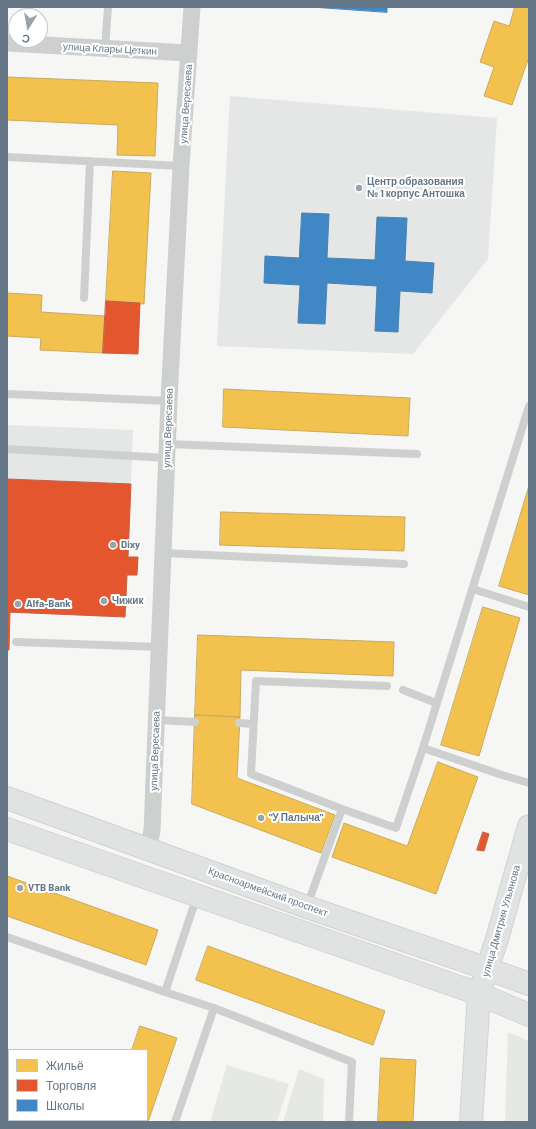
<!DOCTYPE html>
<meta charset="utf-8">
<style>
body{margin:0}
#map{position:relative;width:536px;height:1129px;overflow:hidden;background:#f6f6f5;font-family:Barlow,sans-serif}
canvas{display:block}
.frame{position:absolute;inset:0;border:8px solid #657786;pointer-events:none}
.legend{position:absolute;left:8px;top:1049px;width:140px;height:72px;box-sizing:border-box;background:#fff;border:1px solid #c1c9cf;margin:0;padding:5px 7px;list-style:none;font-size:12px;color:#657786}
.legend li{display:flex;align-items:center;gap:8px;height:20px}
.legend b{width:20px;border:1px solid #c1c9cf}
.north{position:absolute;left:8px;top:8px;width:40px;height:40px;box-sizing:border-box;background:#fff;border:1px solid #c1c9cf;border-radius:50%;rotate:191deg;font-size:11px;font-weight:700;line-height:16px;text-align:center;color:#657786}
.north::after{content:'';display:block;margin:auto;width:14px;height:18px;background:#98a3ad;clip-path:polygon(50% 0,100% 100%,50% 72%,0 100%)}
</style>
<div id="map">
<canvas width="536" height="1129"></canvas>
<div class="frame"></div>
<ul class="legend">
<li><b style="height:11px;background:#f2c14e"></b>Жильё</li>
<li><b style="height:11px;background:#e4572e"></b>Торговля</li>
<li><b style="height:11px;background:#3f88c5"></b>Школы</li>
</ul>
<div class="north">С</div>
</div>
<script>
const c = document.querySelector('canvas').getContext('2d');
c.lineJoin = 'round';
function fill(path, color) { c.fillStyle = color; c.fill(path, 'evenodd'); }
function trace(path, color, width, dash) { c.strokeStyle = color; c.lineWidth = width; c.lineCap = dash ? 'butt' : 'round'; c.setLineDash(dash || []); c.stroke(path); }
function drawText(font, color, halo, rows, align = 'center') {
  c.font = font + ' Barlow,sans-serif'; c.lineWidth = 4; c.setLineDash([]); c.textBaseline = 'middle'; c.strokeStyle = halo; c.fillStyle = color; for (const [text, x, y, turn = 0] of rows) {
    c.save(); c.translate(x, y); c.rotate((+turn || 0) * Math.PI / 180); c.textAlign = isNaN(turn) ? turn : align; if (halo) c.strokeText(text, 0, 0); c.fillText(text, 0, 0); c.restore();
  }
}
const built = new Path2D(`
 M230,96L497,118L488,259L413,354L217,346Z
 M7,425L133,430L131,484L7,479Z`);
const green = new Path2D(`
 M508,1032L529,1041V1122H505Z
 M227,1065L289,1084L277,1122H210Z
 M299,1069L324,1079L323,1122H283Z`);
const homes = new Path2D(`
 M515,7H529V57L512,105L484,96L494,67L480,62L494,21L509,26Z
 M7,77L158,83L155,156L117,155L118,125L7,120Z
 M113,171L151,173L144,304L106,301Z
 M7,293L42,295L41,312L105,316L103,353L40,350L41,338L7,336Z
 M224,389L410,398L408,436L223,427Z
 M529,486V595L499,586Z
 M221,512L405,517L404,551L220,545Z
 M483,607L520,618L479,756L441,745Z
 M198,635L394,642L393,676L241,670L240,717L195,715Z
 M195,715L240,717L237,778L335,815L321,853L192,804Z
 M438,762L478,777L436,894L332,857L344,823L407,846Z
 M7,876L158,930L146,965L7,916Z
 M208,946L385,1011L373,1045L196,980Z
 M140,1026L177,1038L148,1122H107L108,1120H147V1050H132Z
 M381,1058L416,1060L413,1122H378Z`);
const shops = new Path2D(`
 M106,301L140,303L138,354L103,353Z
 M7,479L131,484L128,557H138L137,575H127L125,617L7,612Z
 M7,612H10L9,650H7Z
 M483,832L489,834L484,851L477,850Z`);
const schools = new Path2D(`
 M312,7H387V12Z
 M302,213L329,214L327,258L375,260L377,217L407,218L405,261L434,263L432,293L400,291L398,332L375,331L377,286L327,283L325,324L298,323L300,285L264,283L265,256L299,258Z`);
const lane = new Path2D(`
 M105,49L108,7
 M7,157L181,166
 M84,298L90,161
 M7,394L169,401
 M168,444L417,454
 M7,449L167,458
 M163,553L404,564
 M473,589L529,607
 M16,642L160,647
 M387,686L256,681L251,774L342,809L396,828L423,748L502,775L529,783
 M403,690L436,703
 M157,720L195,722
 M239,723L253,724
 M423,748L529,406
 M198,896L192,911L165,992L214,1008L352,1062L349,1122
 M307,906L342,809
 M7,937L165,992
 M175,1122L214,1008`);
const street = new Path2D(`
 M7,43L189,53
 M148,848L152,831L169,401L181,166L192,7`);
const secondary = new Path2D(`
 M488,969L529,984
 M471,1122L479,994L529,1015`);
const primary = new Path2D(`
 M7,798L307,907L488,969
 M7,829L479,994L497,939L529,826`);
const markers = [
 [359,188,4,"#98a3ad"],
 [113,545,4,"#98a3ad"],
 [104,601,4,"#98a3ad"],
 [18,604,4,"#98a3ad"],
 [261,818,4,"#98a3ad"],
 [20,888,4,"#98a3ad"]
];
const streetNames = [
 ["улица Клары Цеткин",110,49,3],
 ["улица Вересаева",186,104,-86],
 ["улица Вересаева",168,428,-88],
 ["улица Вересаева",155,751,-88],
 ["Красноармейский проспект",268,892,20],
 ["улица Дмитрия Ульянова",501,921,-74]
];
const poiNames = [
 ["Центр образования",367,182],
 ["№ 1 корпус Антошка",367,194],
 ["Dixy",121,545],
 ["Чижик",112,601],
 ["Alfa-Bank",26,604],
 ["\"У Палыча\"",269,818],
 ["VTB Bank",28,888]
];
fill(built, '#e5e6e6');
fill(green, '#e6e9e3');
fill(homes, '#f2c14e');
trace(homes, '#c8ab5f', 1);
fill(shops, '#e4572e');
trace(shops, '#be6148', 1);
fill(schools, '#3f88c5');
trace(schools, '#4a83b2', 1);
trace(secondary, '#d3d4d5', 24);
trace(primary, '#d1d2d3', 24);
trace(lane, '#ced0d0', 8);
trace(street, '#ced0d0', 17);
trace(secondary, '#e1e2e2', 22);
trace(primary, '#e1e2e2', 22);
for (const [x, y, r, color] of markers) { const dot = new Path2D(); dot.arc(x, y, r, 0, 2 * Math.PI); c.fillStyle = color; c.fill(dot); trace(dot, '#fff', 1.5); }
drawText('10px', '#657786', '#fff', streetNames);
drawText('bold 10px', '#657786', '#fff', poiNames, 'left');
</script>
